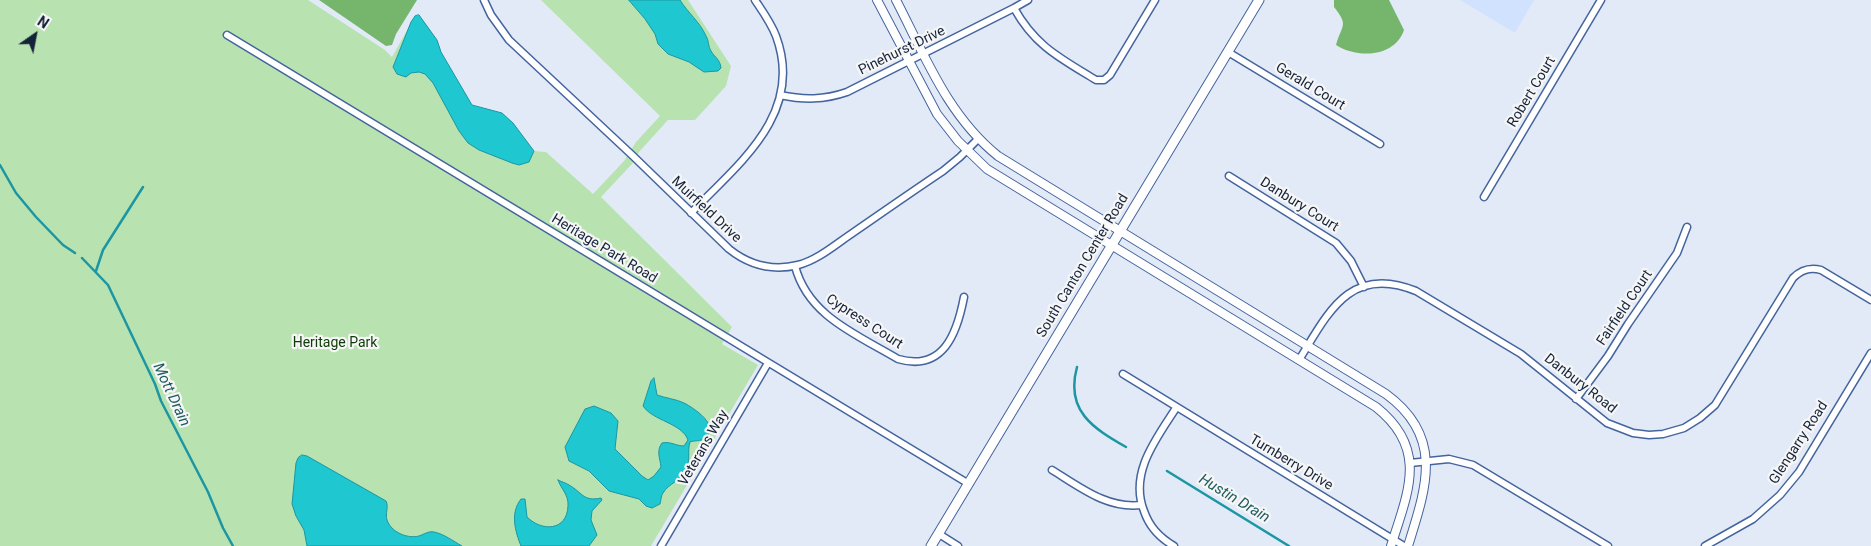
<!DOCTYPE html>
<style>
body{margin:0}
#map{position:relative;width:1871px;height:546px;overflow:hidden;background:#e2eaf7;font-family:Roboto,sans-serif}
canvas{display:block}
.north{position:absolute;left:10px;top:10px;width:50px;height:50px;-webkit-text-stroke:4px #f6f6f6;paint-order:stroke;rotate:33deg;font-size:14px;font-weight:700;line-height:20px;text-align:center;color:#14223a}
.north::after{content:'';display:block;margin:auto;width:18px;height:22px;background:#14223a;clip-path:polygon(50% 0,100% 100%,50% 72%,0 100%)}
</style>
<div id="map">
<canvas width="1871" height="546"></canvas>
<div class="north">N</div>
</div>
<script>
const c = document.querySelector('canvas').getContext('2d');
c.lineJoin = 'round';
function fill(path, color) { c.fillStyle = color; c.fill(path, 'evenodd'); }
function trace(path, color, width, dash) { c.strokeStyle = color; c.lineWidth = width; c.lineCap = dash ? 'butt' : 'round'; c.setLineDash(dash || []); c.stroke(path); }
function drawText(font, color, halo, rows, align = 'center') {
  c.font = font + ' Roboto,sans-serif'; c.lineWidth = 4.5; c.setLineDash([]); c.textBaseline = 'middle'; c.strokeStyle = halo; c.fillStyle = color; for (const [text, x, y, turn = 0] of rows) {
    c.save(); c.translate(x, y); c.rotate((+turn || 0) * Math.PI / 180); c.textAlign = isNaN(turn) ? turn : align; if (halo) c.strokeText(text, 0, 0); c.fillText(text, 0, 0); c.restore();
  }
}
const built = new Path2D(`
 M1460,0H1534L1515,33Z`);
const green = new Path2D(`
 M0,0H308L385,50L392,57L415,16L419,15L437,40L441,52L472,106L502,113L513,123L534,151L546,152L593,194L624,161L636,142L660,116L541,0H688L731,66L726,86L695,120H668L639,152L632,164L601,197L732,327L722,344L758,365L651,546H0Z`);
const forest = new Path2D(`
 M319,0H417L396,34L392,45L386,46Z
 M1334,0H1389L1404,30C1395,57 1358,59 1336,45C1342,24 1349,26 1334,7Z`);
const water = new Path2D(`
 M629,0H680C688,13 700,22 706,36C709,40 708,47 711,51C715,58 720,59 721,68L718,71L704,72L689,62L668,54L658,44L655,34L645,19Z
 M419,15L437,40L441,52L472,105L502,113L513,123L534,151L529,162L519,165L512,163L479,150L468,143L459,131L433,83L425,74L419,72L411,73L406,77L397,74L393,67L411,22L415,16Z
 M654,378L657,395C665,398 676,399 684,403C694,408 721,426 705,438C700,442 695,440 690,442C687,452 691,460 686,470C681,481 669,483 663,493C661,495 661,501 660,504L652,508L646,506L639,499L609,491L589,471L569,461L565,447L585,409L594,406L611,413L618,421L615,449L642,476L648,480L654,476L661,467C660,458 656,451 662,443C670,441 676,446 684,446L688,440C682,423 653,421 643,406L651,381Z
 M302,455L307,456L386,501C389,507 385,513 387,520C391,532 407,539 419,536C425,534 428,531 434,532C444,534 453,541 462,546H307L304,530L296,516L292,504L296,463L298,458Z
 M558,480C562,482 566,483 569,485C582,492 583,502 601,498L602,500L592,511L591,520L597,535L589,546H521C515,531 510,513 521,499H525L527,517C542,532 567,531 568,506C569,495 561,489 558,480Z`);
const stream = new Path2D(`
 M0,165L16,193L36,217L63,245L75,253
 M82,258L108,285L155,384L161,401L208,492L223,528L233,546
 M96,271L103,250L143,187
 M1077,367C1065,411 1093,428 1126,447
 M1167,471L1289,546`);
const minor = new Path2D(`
 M484,0L491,15L509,40L633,156L729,249C749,265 773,271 798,265C818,260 836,244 854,232C883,212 913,191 943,171L960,157L978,139
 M1014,8C1035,46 1060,58 1096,80H1104L1110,75L1155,0
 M227,35L969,484
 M1228,52L1380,144
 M780,95C804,100 824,100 847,92L1014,8L1028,0
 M1229,176L1336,243L1351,261L1364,287
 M1484,197L1601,0
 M691,213C738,164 805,114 776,36C771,23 763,12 755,0
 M795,266C808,316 856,334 898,359C943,372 957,334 964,297
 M1299,360C1328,313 1350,264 1416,291L1521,354L1607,423L1633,433L1649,435L1663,434L1684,428L1700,418L1715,405L1793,278C1801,270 1809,267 1821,270L1871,300
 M1123,374L1404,546
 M1576,399L1608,356L1628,324L1677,253L1687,227
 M1410,463L1449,459L1473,465L1608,546
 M1052,470C1080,487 1107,509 1141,505
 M939,534L958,546
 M661,546L768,363
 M1174,546C1160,538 1149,526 1144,511C1129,473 1156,439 1176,408
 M1705,546L1753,519L1780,495L1799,472L1871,353`);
const tertiary = new Path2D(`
 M877,0L937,114L958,141L987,169L1376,407C1429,449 1408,492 1391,546
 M896,0C925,56 948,116 998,156L1386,394C1445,437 1426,488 1408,546`);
const secondary = new Path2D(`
 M931,546L1259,0`);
const streetNames = [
 ["Pinehurst Drive",902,51,-26],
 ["Gerald Court",1310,87,31],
 ["Robert Court",1532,92,-59],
 ["Danbury Court",1299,205,32],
 ["Muirfield Drive",706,210,43],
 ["Heritage Park Road",604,249,31],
 ["South Canton Center Road",1083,266,-59],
 ["Fairfield Court",1625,308,-56],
 ["Cypress Court",864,322,33],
 ["Danbury Road",1580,384,38],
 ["Glengarry Road",1799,443,-57],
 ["Veterans Way",704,448,-60],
 ["Turnberry Drive",1291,463,31]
];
const parkNames = [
 ["Heritage Park",335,343]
];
const waterNames = [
 ["Mott Drain",171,395,65],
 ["Hustin Drain",1234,499,31]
];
fill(built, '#d1e2ff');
fill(green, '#b8e3b1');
fill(forest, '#75b66c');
fill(water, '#1fc7d0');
trace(water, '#1c96a3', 1);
trace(stream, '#1c96a3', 2.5);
trace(minor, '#44649e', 9);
trace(tertiary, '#44649e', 10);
trace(secondary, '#44649e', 11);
trace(minor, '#fff', 6);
trace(tertiary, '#fff', 8);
trace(secondary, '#fff', 9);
drawText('14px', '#14223a', '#f6f6f6', streetNames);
drawText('14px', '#0d3b07', '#f6f6f6', parkNames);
drawText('italic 15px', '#205d61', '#f6f6f6', waterNames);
</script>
